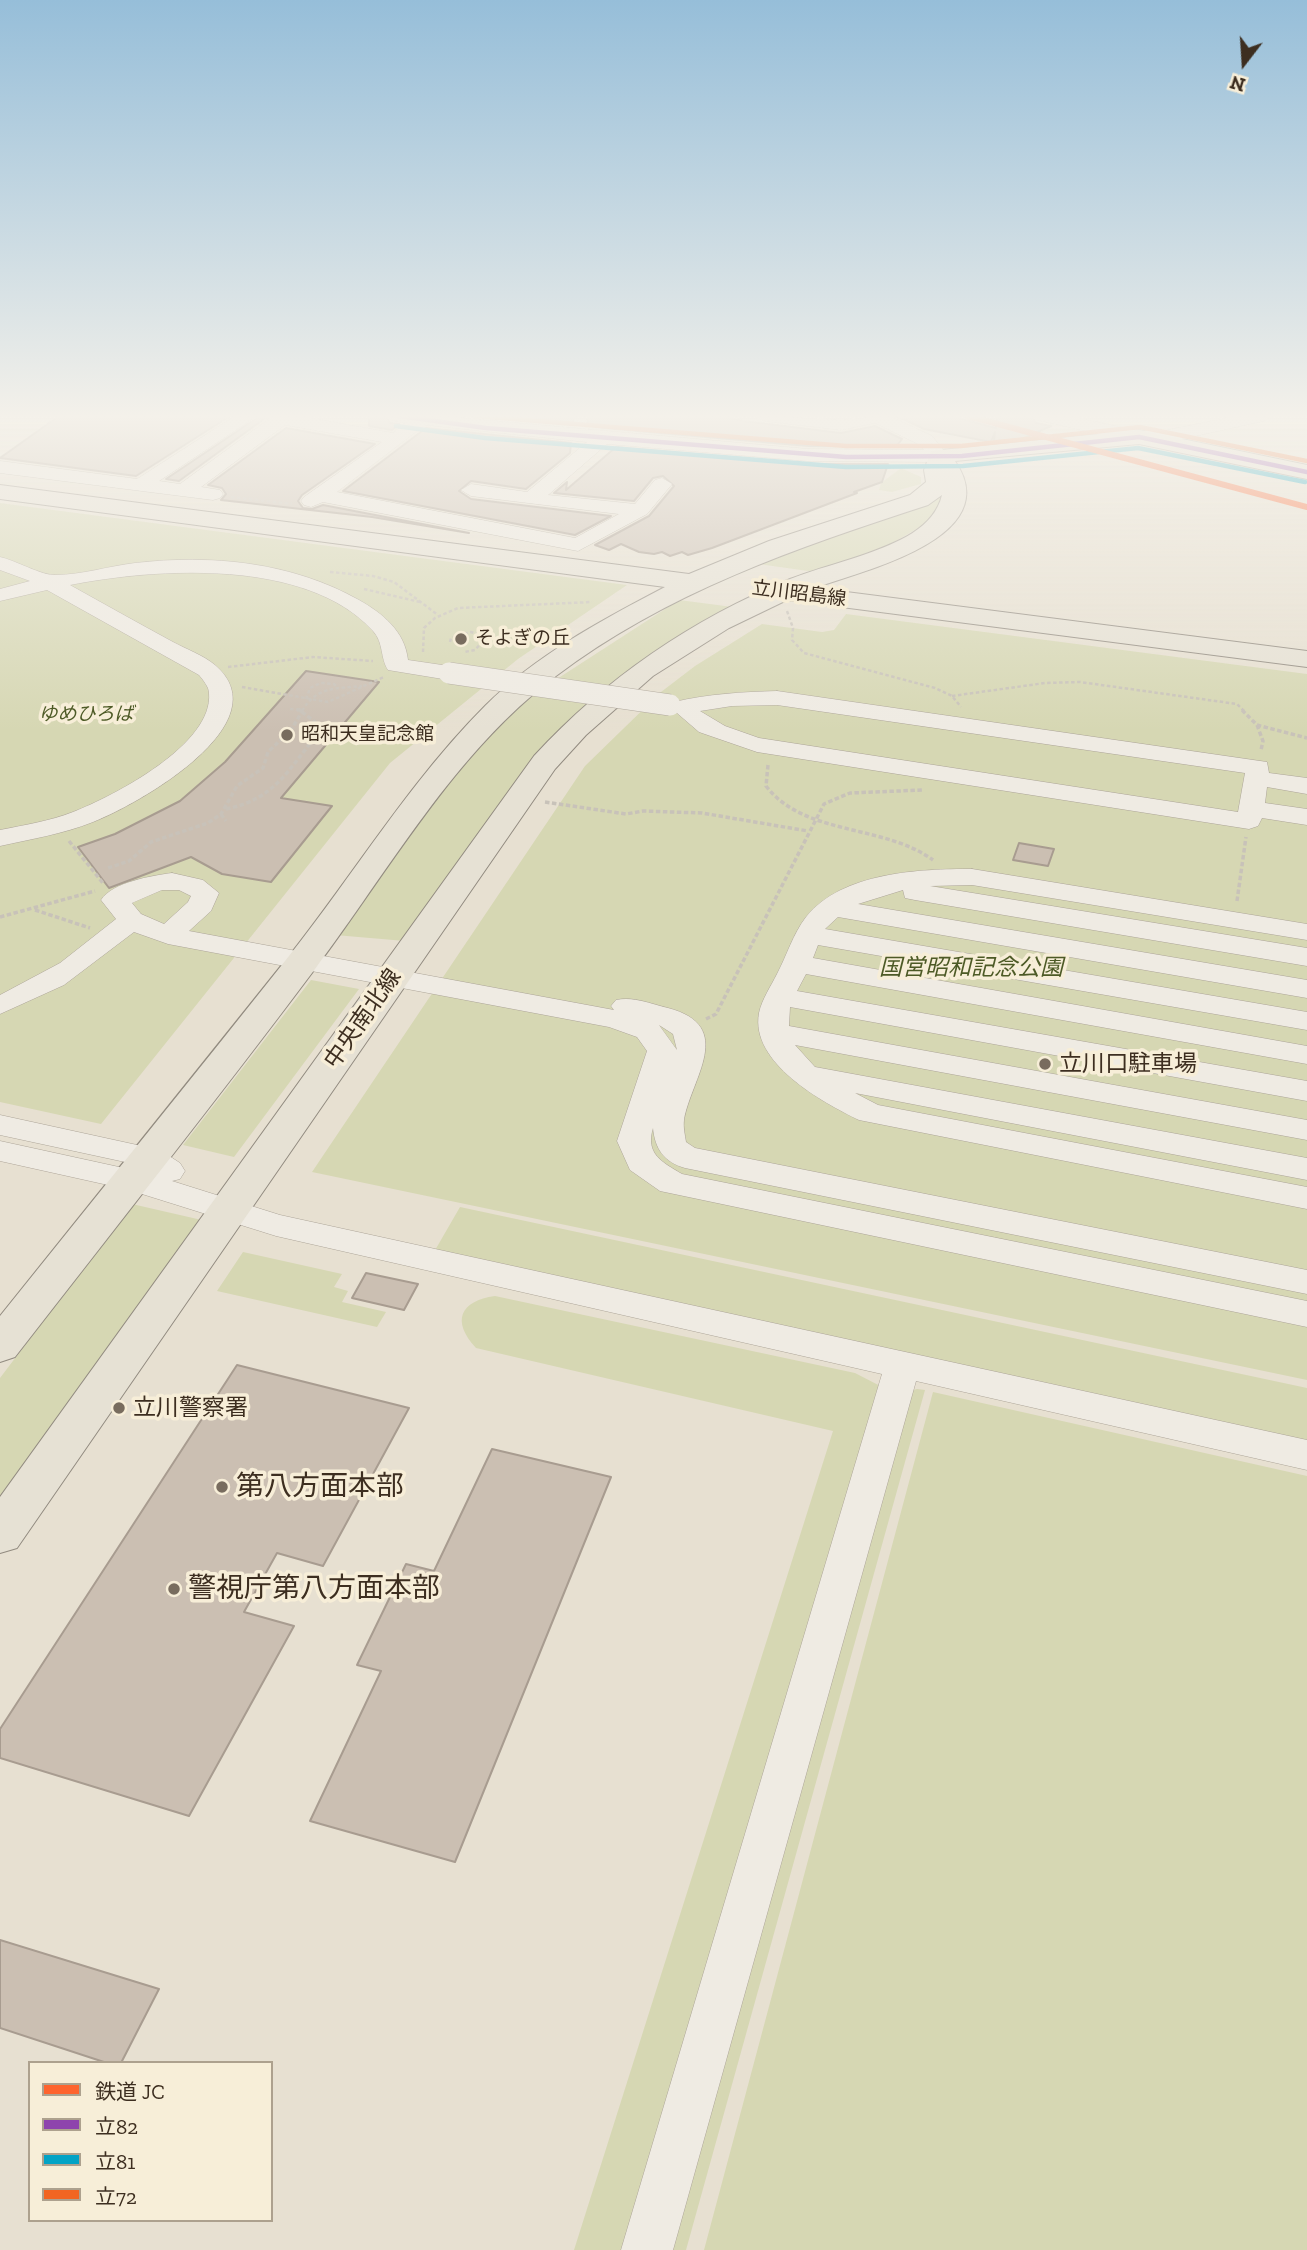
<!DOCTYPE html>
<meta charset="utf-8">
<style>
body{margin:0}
#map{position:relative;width:1307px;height:2250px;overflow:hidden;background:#e7e0d1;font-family:"Zilla Slab","Noto Sans JP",serif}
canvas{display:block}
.legend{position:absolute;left:28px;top:2061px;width:245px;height:161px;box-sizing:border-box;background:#f7eed8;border:2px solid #ada18e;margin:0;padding:9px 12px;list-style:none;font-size:21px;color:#3d2e20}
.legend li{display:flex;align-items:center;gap:14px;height:35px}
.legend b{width:35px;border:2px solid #ada18e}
.north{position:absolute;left:1209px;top:28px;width:70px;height:70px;-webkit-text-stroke:5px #f7eed8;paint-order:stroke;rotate:197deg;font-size:19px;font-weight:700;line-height:28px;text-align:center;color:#3d2e20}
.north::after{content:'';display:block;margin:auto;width:24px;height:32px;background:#3d2e20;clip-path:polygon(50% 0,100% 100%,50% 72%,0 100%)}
</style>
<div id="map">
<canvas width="1307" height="2250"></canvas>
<ul class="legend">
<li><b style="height:9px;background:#fe642e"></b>鉄道 JC</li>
<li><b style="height:9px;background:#8e44ad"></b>立82</li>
<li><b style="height:9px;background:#03a3c5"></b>立81</li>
<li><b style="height:9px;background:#f26522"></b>立72</li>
</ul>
<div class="north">N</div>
</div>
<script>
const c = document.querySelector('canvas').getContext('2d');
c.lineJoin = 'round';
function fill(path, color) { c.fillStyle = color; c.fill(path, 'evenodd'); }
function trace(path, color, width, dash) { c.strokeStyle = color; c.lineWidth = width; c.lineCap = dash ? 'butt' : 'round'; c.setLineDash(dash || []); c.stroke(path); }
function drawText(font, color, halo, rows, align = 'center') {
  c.font = font + ' "Zilla Slab","Noto Sans JP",serif'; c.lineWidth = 7; c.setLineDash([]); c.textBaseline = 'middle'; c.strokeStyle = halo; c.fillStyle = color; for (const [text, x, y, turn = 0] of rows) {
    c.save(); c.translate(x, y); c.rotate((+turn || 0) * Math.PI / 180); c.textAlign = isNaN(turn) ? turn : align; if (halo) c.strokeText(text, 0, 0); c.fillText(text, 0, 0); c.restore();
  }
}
const green = new Path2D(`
 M901,468L921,477V484L892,492L879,490L881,483Z
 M943,488L942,502L927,523L887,546L815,572L751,563Z
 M0,503L627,585L518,659L390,763L101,1124L0,1102Z
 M679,600L733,607C681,639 628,668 582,708C516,767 457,868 405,941L335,935L468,756L526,699Z
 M846,614L1307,674V1380L312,1172L585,766L661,692L695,666L762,624L822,632L834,630Z
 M311,980L359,989L234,1157L183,1145Z
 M132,1204L206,1221L0,1507V1378Z
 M460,1207L1307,1388V1443L434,1252Z
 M243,1252L342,1274L334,1287L348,1291L342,1302L386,1312L377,1327L217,1291Z
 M495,1296L855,1373L886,1389L637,2250H574L833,1431L476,1348C451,1321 460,1301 495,1296Z
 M917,1389L925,1390L686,2250H654L905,1392Z
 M933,1392L1307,1476V2250H704Z`);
const building = new Path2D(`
 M59,416H230L136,476L0,458Z
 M260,416H268L179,481L166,479Z
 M369,416H386L390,423L399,424L392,430L369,426Z
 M471,416H574L573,425Z
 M588,416H731L729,418L743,421L841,433L875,426L902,439L896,447L808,446L604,428L587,425Z
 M897,416H950L996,428L997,416H1032L1036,423L1051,426L1022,439L994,441L995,432L991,442L924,429Z
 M286,428L375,444L302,495L298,501L303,508L312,509L323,505L469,533L372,517L221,500L226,494L222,488L208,485Z
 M426,428L571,443L570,453L526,489L471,481L459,491L471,499L611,516L575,535L343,491Z
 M616,447L808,464H888L882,482L854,492L857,493L712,548L688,555L682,552L670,556L662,552L654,554L639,552L621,544L609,550L595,545L649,516L674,486L663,476L653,478L634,501L554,493L567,482L566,490Z
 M306,671L379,682L281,798L332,806L271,882L222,874L191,857L109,888L78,847L115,834L180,801L225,762Z
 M1019,843L1054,849L1048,866L1013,860Z
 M366,1273L418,1284L404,1310L352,1298Z
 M237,1365L409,1408L323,1566L277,1553L244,1612L294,1626L189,1816L0,1758V1729Z
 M492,1449L611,1477L455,1862L310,1821L381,1671L357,1665L406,1564L434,1571Z
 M0,1940L159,1989L121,2063H107L0,2028Z`);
const pathFar1 = new Path2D(`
 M231,497L292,504
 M330,572L373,576L394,582L438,615
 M364,589L420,602
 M787,611L793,628L792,640L804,653L935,688L952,696L961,707
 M450,642L451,638L471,632L481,635L483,641L475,650L464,652
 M423,652L424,628L435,618L458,608L592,602
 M228,667L313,657L373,661
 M242,687L328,702L384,677
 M952,696L1045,683L1080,682L1237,704L1244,711
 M306,699L310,688L321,683L334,684L338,688
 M290,709L303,710
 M302,711C317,686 335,689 362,686`);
const path = new Path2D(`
 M297,710H303
 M1242,710L1257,725L1307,738
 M1257,725L1263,741L1261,750
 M768,765L766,786C804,836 884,824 933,860
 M545,802L626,814L643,811L702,813L808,831
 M226,809C275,799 287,771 317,735L319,731L315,722L302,712
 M221,814L226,821
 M69,841L103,883
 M108,868L129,861L151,842L208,823L221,814L237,786L263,768L268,752L291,730L303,710
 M1237,901L1246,837
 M35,910L90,928
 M0,917L95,891
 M706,1019L716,1014L824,804L850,793L922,790`);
const minor = new Path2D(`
 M235,416H257L159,481L180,484L273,416H300L393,433L405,423L391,420L388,416H439L808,449L924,450L918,444L875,423L841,430L764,421L755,416L841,420L890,416L932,436L948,456L939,462L808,461L607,444L548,495L635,504L655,480L662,478L672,484L647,514L578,551L323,502L311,507L304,505L301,501L304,497L382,442L285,425L201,487L220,490L223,494L220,498L213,500L0,473V461L137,479ZM425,425L587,442L527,492L471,484L461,490L471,496L619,514L575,538L337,492Z
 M1034,416H1069L1139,431H1163L1236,416H1273L1264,421L1163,443H1139L1037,420Z
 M0,557C15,560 42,576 56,575C81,575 109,566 135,563C211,554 292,562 359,600C382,613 405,631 408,660L449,666L460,673L449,680L388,670C380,658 384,643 373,631C307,558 157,568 70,585C104,604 138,623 173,642C186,649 203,655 215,665C283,723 137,805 93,822C63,834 31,839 0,846V830C25,825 50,821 73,812C114,796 214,744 209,693C209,687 203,680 199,675L47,590L0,601V589L30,581L0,570Z
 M777,691L1267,762L1269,773L1307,778V794L1267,787L1265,803L1307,809V825L1262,818L1258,826L1249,829L757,752L699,732L670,707L674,702C708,694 742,692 777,691ZM777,705L1245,773L1238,812L759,738L725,726L700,711L732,706Z
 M972,869L1307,924V940L972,885L930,886L1307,948V966L915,900L905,898L903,890L858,904L1307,980V998L838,917L825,929L1307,1012V1030L818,945L813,958L1307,1046V1064L806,974L797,991L1307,1081V1101L790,1007L789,1026L1307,1120V1140L795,1045L815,1067L1307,1158V1180L855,1093L878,1105L1307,1187V1209L859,1120C822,1102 750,1063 759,1013C762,999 771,986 777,974C787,955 793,934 806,917C842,872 920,869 972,869Z
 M172,873L203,880L219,893L211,911L189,931L614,1010L611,1006L616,1000C633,996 651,1004 668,1008C737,1026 691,1079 684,1120C683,1127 685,1135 686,1142L695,1148L1307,1270V1294L685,1168C664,1162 655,1149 653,1128C645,1154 662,1162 682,1174L1307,1301V1327L660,1191L630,1170L617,1141L647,1051L637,1037L609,1027L168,944L134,932L64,985L0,1014V995L60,963L116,919L101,900C113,882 151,876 172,873ZM162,890H179L191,896L188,902L164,924L141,914L132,903ZM659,1025L673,1034L677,1050Z
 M0,1115L160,1150L180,1163L185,1171L180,1179L172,1181L280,1215L1307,1440V1470L916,1381L673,2250H621L882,1374L276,1236L126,1189L0,1161V1141L151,1174L139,1165L0,1135Z`);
const major = new Path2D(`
 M1139,430L1307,465V479L1139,444L955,461C1008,538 861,571 815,588L1307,651V667L787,600L729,628L653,676L586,735L555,769L17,1548L0,1553V1497L534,756C607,677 691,620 790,579C815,569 841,563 866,554C896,543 934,529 942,495L928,505C796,548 667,592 556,676C454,753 390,869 315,969C217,1100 115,1228 15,1357L0,1362V1316C96,1196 193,1077 289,956C354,874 410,781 485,706C536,655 602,620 665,587L0,499V485L689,574L769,541L910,495L926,482L924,470L931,451Z`);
const minorBridge = new Path2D(`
 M449,673L670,705`);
const bus1 = new Path2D(`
 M399,416L486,428L846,457L962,456L1139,437L1307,472`);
const bus2 = new Path2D(`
 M396,426L485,438L846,467L963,466L1138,448L1305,482`);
const bus3 = new Path2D(`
 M477,416L846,446H961L1140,427L1307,461`);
const rail1 = new Path2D(`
 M968,416L1307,507`);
const markers = [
 [461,639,7,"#786c5e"],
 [287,735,7,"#786c5e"],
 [1045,1064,7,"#786c5e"],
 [119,1408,7,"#786c5e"],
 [222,1487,7,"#786c5e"],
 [174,1589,7,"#786c5e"]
];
const farStreetnames = [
 ["立川昭島線",799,594,7]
];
const farPoinames = [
 ["そよぎの丘",475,639],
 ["昭和天皇記念館",301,735]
];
const farParknames = [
 ["ゆめひろば",86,715]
];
const parkNames = [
 ["国営昭和記念公園",971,968]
];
const streetNames = [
 ["中央南北線",363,1019,-55]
];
const poiNames = [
 ["立川口駐車場",1059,1064],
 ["立川警察署",133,1408]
];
const nearPoinames = [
 ["第八方面本部",236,1487],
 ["警視庁第八方面本部",188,1589]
];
fill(green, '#d6d7b3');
fill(building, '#cbbfb2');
trace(building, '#a89c90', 2);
trace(minor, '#ada599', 1);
trace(major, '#928b80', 2);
trace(pathFar1, '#c8c2b9', 2.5, [3.5, 2.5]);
trace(path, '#c8c2b9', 3.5, [4.5, 2.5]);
fill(minor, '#efebe3');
fill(major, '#e6e1d4');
trace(minorBridge, '#ada599', 22, []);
trace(minorBridge, '#efebe3', 21);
trace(bus1, '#8e44ad', 4.5);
trace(bus2, '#03a3c5', 4.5);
trace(bus3, '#f26522', 4.5);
trace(rail1, '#fe642e', 6);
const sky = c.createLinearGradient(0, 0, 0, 731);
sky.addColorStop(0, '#96bed9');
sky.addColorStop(0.57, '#f4f1ea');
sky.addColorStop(1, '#f4f1ea00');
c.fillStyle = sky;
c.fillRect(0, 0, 1307, 731);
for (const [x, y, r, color] of markers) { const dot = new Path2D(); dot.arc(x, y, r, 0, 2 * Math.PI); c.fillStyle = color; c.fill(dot); trace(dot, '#f7eed8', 2.5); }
drawText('19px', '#3d2e20', '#f7eed8', farStreetnames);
drawText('19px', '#3d2e20', '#f7eed8', farPoinames, 'left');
drawText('italic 19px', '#4d5a26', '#f7eed8', farParknames);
drawText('italic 23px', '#4d5a26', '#f7eed8', parkNames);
drawText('23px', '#3d2e20', '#f7eed8', streetNames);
drawText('23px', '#3d2e20', '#f7eed8', poiNames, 'left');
drawText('28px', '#3d2e20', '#f7eed8', nearPoinames, 'left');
</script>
